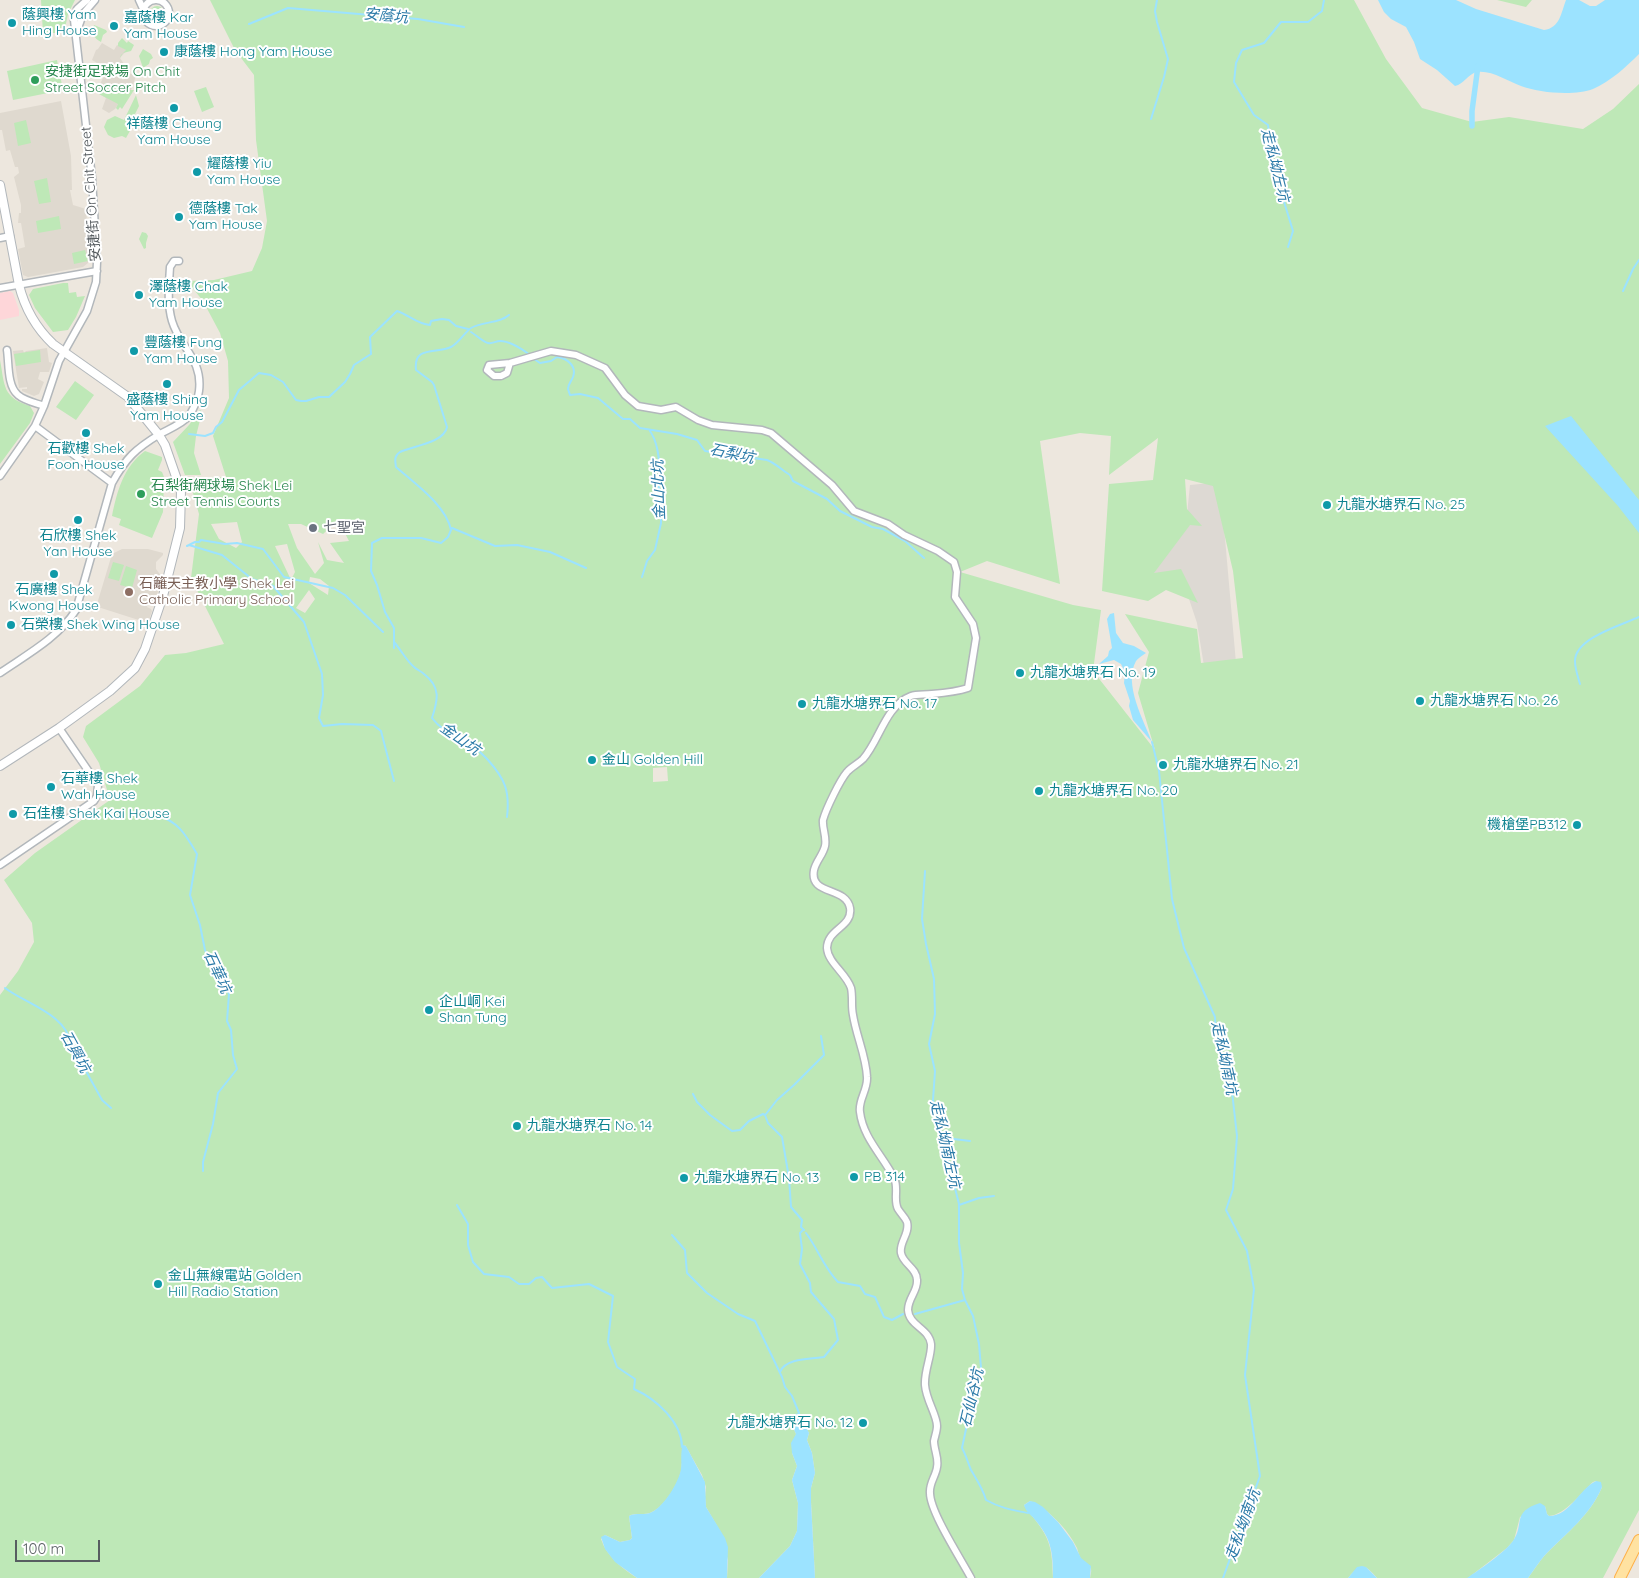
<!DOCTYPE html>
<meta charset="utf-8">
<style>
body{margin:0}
#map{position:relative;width:1639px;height:1578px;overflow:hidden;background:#ede7de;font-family:Quicksand,sans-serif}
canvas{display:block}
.scale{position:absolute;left:15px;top:1540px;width:85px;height:22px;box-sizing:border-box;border:2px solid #575d61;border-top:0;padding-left:6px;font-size:15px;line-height:18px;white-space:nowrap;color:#575d61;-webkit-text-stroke:4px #fff;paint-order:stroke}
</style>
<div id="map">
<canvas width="1639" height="1578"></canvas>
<div class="scale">100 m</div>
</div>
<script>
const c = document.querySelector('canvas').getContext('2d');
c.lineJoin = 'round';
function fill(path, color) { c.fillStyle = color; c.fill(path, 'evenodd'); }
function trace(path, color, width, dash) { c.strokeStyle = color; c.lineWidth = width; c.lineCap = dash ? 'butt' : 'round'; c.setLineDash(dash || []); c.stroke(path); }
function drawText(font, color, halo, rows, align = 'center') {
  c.font = font + ' Quicksand,"Noto Sans TC",sans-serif'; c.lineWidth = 4; c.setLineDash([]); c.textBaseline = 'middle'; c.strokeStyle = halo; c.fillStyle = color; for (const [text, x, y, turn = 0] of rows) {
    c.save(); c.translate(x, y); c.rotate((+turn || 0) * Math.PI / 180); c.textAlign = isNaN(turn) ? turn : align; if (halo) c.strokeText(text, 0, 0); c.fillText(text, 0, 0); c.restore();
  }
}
const industrial = new Path2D(`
 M1220,482L1236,663L1204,666L1197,623L1187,593L1150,577L1186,524L1190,485Z`);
const education = new Path2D(`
 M102,43L114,50L117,45L127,50L120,58L126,67L124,71L136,76L131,90L125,94L115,109L109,113L102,109L106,98L96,92L104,76L93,70L97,63L92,60L96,50L98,49Z
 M61,101L71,156L72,190H70L73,205L86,209L90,258L88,263L83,267L28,277L23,275L18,249L25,247L21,223H18L19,213H21V205L14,177L19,173L18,167H15L10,150L6,151L2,130H0V113Z
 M47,348L49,362L52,363L49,372H40L38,379L44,382L39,394L34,396L22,391V389H27V387L19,388L13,351L23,350L24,353L26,351Z
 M122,549H148L163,553V555L156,562V569L162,577L155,602H149L147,607L151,609L152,611L148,623L98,607L97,604L112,554Z`);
const medical = new Path2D(`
 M10,291L13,293L19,310V316L0,320V293Z`);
const green = new Path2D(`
 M41,0H75L68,14L64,33H43Z
 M210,0H1354L1386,59L1422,108L1472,122L1509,117L1583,129L1613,109L1639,84V1510L1603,1578H1528C1534,1570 1540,1560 1547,1553C1567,1533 1591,1514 1602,1487L1596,1481L1593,1482C1582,1492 1565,1515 1549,1516L1547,1514L1545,1506L1520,1517L1514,1540L1507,1548L1468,1578H1377C1364,1563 1361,1563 1348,1578H1090C1094,1564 1088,1567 1081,1559C1079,1556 1078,1551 1077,1548C1067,1528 1049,1510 1030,1501L1024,1505C1028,1512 1032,1515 1036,1521C1052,1541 1052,1554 1053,1578H815L811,1502V1488L815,1473L812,1453L807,1440L809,1433L804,1426L803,1420L795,1415L792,1425L796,1434L792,1453L797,1466L792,1480L798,1503L797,1531L790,1546L759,1578H727L728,1560L720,1531L706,1507L705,1497L706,1487L702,1475L685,1445C681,1454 683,1462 681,1471C678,1485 665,1506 652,1512C645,1516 636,1512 629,1516L632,1538L630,1540L620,1542L605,1535L601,1539C607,1557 622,1568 637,1578H0V995L18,971L34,942L32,923L4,880L35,853L110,800L99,763L83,737L86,726L140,686L165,655L186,653L224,644L191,578L199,514L189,479L226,477L213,436L229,398L228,361L220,333L203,301L187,281L214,280L252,271L262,248L267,221L256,140L254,75L235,50ZM1080,433L1111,436L1109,475L1158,438L1153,480L1109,484L1102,591L1148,601L1166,590L1198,603L1181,569L1154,573L1190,525L1202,526L1187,509L1185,479L1213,486L1233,571L1243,658L1201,663L1197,629L1125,614L1149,652L1138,693L1155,750L1093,671L1101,610L1073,605L960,572L987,561L1060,584L1040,441ZM338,520L349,541L330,543L344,563L327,560L318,542L324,563L315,574L297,548L288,524H301L323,534ZM237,522L242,542L236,548L219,539L211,524ZM287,544L295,572L291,580L275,546ZM310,577L320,579L329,586L328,595L309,583ZM309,590L315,599L305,613L296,608ZM667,767L668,781L653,782V768Z
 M1497,0H1532L1526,7Z
 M150 13a7 7 0 1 1 14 0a7 7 0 1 1-14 0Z
 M94,25L106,30L107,32L103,35L101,42C94,38 91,34 94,25Z
 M122,38L127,43L128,41L134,45L131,51L123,53L120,58L121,55L126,50L118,46V43Z
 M143,49L151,54L153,58L150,60L149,64L143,68L139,56Z
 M57,60L63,90L13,100L7,71Z
 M105,83L124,93L126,90H134L122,109L120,107L118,110L116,108L118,104L99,94Z
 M206,87L214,107L202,112L194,91Z
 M136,95L139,106L133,118L136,120L126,138L122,136L114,138L108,135L104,127L107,120L115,116L124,120Z
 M26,120L31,143L18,146L14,123Z
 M47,178L51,202L39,204L34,181Z
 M59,216L61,229L38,233L36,221Z
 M142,232L146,233L148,236L146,243V248L144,249L139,239Z
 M85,250L88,261L74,264L72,253Z
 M63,283H68L69,293L76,292L77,297L85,296L76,317L68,330L53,332L35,308L29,295L33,289Z
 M40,350L41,362L16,366L14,354Z
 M0,360C5,386 2,397 30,406L34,413L30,423L0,464Z
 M75,381L94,395L76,420L56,407Z
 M200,410L202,412L196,436L194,453L201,475H185L173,442L189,425Z
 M145,451L162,457V460L158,470L162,472L164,477L163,512L152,538L119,525L121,519L112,516C117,491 124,466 145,451Z
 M113,562L124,565L119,581L108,578Z
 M126,566L137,570L132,588L120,585Z`);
const water = new Path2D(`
 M1378,0H1456L1476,9L1544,30C1560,28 1561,13 1566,0H1579L1590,6H1596L1605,0H1639V54C1626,67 1611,81 1593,89C1575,96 1539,93 1521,86C1507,81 1492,70 1477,72C1468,74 1464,84 1455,86L1437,70L1420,59L1414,42L1406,27L1391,19L1384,12Z
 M1571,416L1639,500V533L1618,506L1545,426Z
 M1114,613L1116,633L1123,643L1134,646L1146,653C1142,656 1138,658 1136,661C1123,684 1144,721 1152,742L1133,720L1129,706L1130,701L1124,683L1125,672L1121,664L1114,660L1099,664L1108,656L1109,651L1112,648L1107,619L1110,614Z
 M799,1413L809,1433L807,1440L812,1453L815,1473L811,1488V1502L815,1578H759L790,1546L797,1531L798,1503L792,1480L797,1466L792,1453L791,1443L796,1434L792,1425L795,1414Z
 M683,1445L686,1446L705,1482L706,1507L725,1538L728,1547L727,1578H637L615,1562L605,1549L601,1537L605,1535L620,1542L630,1540L632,1538L629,1516C636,1512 645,1516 652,1512C664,1506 679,1482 681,1469C682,1461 680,1453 683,1445Z
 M1596,1481L1601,1482L1602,1487C1591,1514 1567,1533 1547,1553C1540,1560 1534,1570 1528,1578H1467C1479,1570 1504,1553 1513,1541C1525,1524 1511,1512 1540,1503L1545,1506L1547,1514L1549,1516C1570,1516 1579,1489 1596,1481Z
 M1030,1501L1035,1502L1043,1507L1058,1522L1073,1542L1081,1558L1091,1566L1090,1578H1053C1053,1554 1052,1540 1036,1521C1032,1515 1026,1513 1024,1505Z
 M1362,1566L1366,1567L1377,1578H1348L1357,1567Z`);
const stream = new Path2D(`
 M249,24L288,8L418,19L464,27
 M1151,119L1164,77L1168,59L1157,22L1155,11L1157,0
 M1288,247L1293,231L1273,166L1268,125L1254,115L1234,82L1236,63L1242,50L1264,43L1281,22H1308L1322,11L1324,0
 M1623,291L1633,269L1639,260
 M471,332C476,335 483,342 488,343C492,344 496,341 500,341C510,341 522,349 530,355
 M534,359L540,363L551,361L557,357C567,358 577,366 573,377C571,382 568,384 568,389L570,395L580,394L598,398L623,419H630L640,428L677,434L697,440L705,451L767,460C777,464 781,470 790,475L793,481L827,499L840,511L872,527L883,529L905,541L924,558
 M189,434L205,436L213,433L216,427L222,422L239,390L259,373L271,375L283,382L296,400L301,401H306L319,397H329L345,382L350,374L354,365L371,354L370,337L397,311C409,315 417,324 430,325L431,321L442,319L449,320L456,326L468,329
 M452,528L495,546L517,545L550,552L586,568
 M189,545L222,555L252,579L273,586L304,622L322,674L323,695L319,718L323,726L342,724L373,725L381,731L394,781
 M187,546L195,542H199L201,540L225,544L237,543L263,549L284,577L333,588L345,595L383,632
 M642,577L647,561L655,550L661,523V503L658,482L661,478C659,463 659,444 650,431
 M394,642C401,650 406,660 414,667C417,670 421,671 424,674C441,687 438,700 432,718C441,730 451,733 464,740C474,745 480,752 488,760C505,779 510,791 507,817
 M394,648V628L385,612L377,585L371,571L372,543L382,538H421L441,543L448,537L451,530C446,505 414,483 396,467C395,460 394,456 400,452C413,446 444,443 447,427L434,385L432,382L416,370C413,345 437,354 451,347C459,343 464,333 471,328C483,321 499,324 509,315
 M1580,684C1578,677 1575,669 1575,661C1575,638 1622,625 1639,617
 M1152,742L1159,771L1172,899L1184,948L1215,1017L1216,1037L1230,1074L1237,1136L1233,1189L1226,1210L1247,1251L1254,1289L1245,1375L1260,1476L1223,1578
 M157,816C178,820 187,837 197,854L190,895L200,925L205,950L210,963L219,975L229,994L227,1021L231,1030L233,1055L237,1069L218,1093L213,1124L203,1162V1171
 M925,871L922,919L926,944L934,979L935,1014L929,1044L935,1071L933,1100L959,1204V1243L963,1273L962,1289L965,1300
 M5,988C26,1004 66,1014 71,1044L102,1100L111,1108
 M693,1094L697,1102L710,1115L732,1131L740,1130L749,1121L763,1114L765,1115L768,1123L782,1137L789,1178L791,1207L802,1220L801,1227L804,1230
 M766,1114L777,1100L794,1085L824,1055L821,1036
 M944,1141L954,1139L970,1141
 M457,1205L468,1224V1245L473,1262L484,1274L509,1277L519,1284H529L536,1278L542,1277L552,1288L589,1284L613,1296L608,1342L617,1367L635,1379L634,1389C656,1399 682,1422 682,1447
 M959,1205L979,1198L994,1196
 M806,1233C818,1249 823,1266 838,1282L860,1286L865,1294L875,1297L884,1317L892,1320L903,1314
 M672,1235L685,1250L687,1273L707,1293L738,1314L755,1321L782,1377L785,1387L792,1396L799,1413
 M915,1314L965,1300L973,1316L979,1344L981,1368L978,1380L972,1389L969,1415L962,1448C966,1455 968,1463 971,1470C977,1480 983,1489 986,1500C1000,1508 1012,1510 1028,1513
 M780,1372C785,1358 811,1359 824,1357L838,1340L834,1319L811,1292L810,1283L800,1264L802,1249L800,1233L803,1230`);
const canal = new Path2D(`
 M1472,126V111L1478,66`);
const minor = new Path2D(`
 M139,0L144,11
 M143 13a13 13 0 1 1 26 0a13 13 0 1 1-26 0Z
 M77,31L83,14L95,0
 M0,238L10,236
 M0,288L97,271
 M7,350C9,363 7,386 18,395C25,401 36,403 44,406
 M510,363L507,373L501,376H494L487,370L489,365L510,363L551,351L576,355L605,368L625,395L638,406L661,410L676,407L698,420L712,425L762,430L771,433L832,485L854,511L888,524L904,535L938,551L954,562L957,572L955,597L973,624L976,638L968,688C956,692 944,693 932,694C925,695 917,694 911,696C885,706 880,740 863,759C858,764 851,767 847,772C840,780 826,809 823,820C822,828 827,837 825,846C823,855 816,861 814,870C809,896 846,886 850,908C853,927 827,929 827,948C828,963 846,973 851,988C853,997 851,1006 853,1015C856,1035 866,1056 867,1077C868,1090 858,1100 860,1112C863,1138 883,1156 894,1178C899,1188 893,1200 898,1209C901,1214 905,1217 907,1222C910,1234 899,1242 901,1253C903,1264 917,1268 917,1280C918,1291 908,1298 908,1310C909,1326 929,1328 931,1344C932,1355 924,1371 925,1385C926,1400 937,1415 937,1426C937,1431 935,1436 934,1441C934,1450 939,1458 937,1467C936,1476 929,1483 930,1493C930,1512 961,1559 971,1578
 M35,426L112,483
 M0,476L35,426L44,406L59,361L87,311L96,282L97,262L92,178L74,20L77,9L87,0
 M0,673C26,655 58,638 76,610L112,483C126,458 135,449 160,434C169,429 182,424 189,416C194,408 198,400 199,391C203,359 180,348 172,321C167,304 169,284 170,267L174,261H179
 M0,865L94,801L97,796L98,785L59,728`);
const tertiary = new Path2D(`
 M0,185L19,285C25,309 35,327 53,344L128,397L159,435L165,445L181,491L180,528L163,596L145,649L135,668L110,691L59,728L0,766`);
const primary = new Path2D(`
 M1620,1578L1639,1540`);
const markers = [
 [12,23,5,"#0f9aa8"],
 [114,26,5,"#0f9aa8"],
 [164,52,5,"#0f9aa8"],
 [35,80,5,"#2e9e5b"],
 [174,108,5,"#0f9aa8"],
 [197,172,5,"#0f9aa8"],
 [179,217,5,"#0f9aa8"],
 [139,295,5,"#0f9aa8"],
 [134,351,5,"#0f9aa8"],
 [167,384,5,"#0f9aa8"],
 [86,433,5,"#0f9aa8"],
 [141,494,5,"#2e9e5b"],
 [1327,505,5,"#0f9aa8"],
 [78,520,5,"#0f9aa8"],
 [313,528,5,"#6b7280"],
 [54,574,5,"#0f9aa8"],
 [129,592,5,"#8d6e63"],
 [11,625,5,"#0f9aa8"],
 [1020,673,5,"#0f9aa8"],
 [1420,701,5,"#0f9aa8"],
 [802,704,5,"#0f9aa8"],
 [592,760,5,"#0f9aa8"],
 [1163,765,5,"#0f9aa8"],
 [51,787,5,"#0f9aa8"],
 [1039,791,5,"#0f9aa8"],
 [13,814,5,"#0f9aa8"],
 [1577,825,5,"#0f9aa8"],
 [429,1010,5,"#0f9aa8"],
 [517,1126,5,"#0f9aa8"],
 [854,1177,5,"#0f9aa8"],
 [684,1178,5,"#0f9aa8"],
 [158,1284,5,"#0f9aa8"],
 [863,1423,5,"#0f9aa8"]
];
const cultureNames = [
 ["蔭興樓 Yam",22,15],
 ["Hing House",22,31],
 ["嘉蔭樓 Kar",124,18],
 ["Yam House",124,34],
 ["康蔭樓 Hong Yam House",174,52],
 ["祥蔭樓 Cheung",174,124,"center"],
 ["Yam House",174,140,"center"],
 ["耀蔭樓 Yiu",207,164],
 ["Yam House",207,180],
 ["德蔭樓 Tak",189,209],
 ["Yam House",189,225],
 ["澤蔭樓 Chak",149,287],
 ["Yam House",149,303],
 ["豐蔭樓 Fung",144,343],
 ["Yam House",144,359],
 ["盛蔭樓 Shing",167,400,"center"],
 ["Yam House",167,416,"center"],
 ["石歡樓 Shek",86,449,"center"],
 ["Foon House",86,465,"center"],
 ["九龍水塘界石 No. 25",1337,505],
 ["石欣樓 Shek",78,536,"center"],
 ["Yan House",78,552,"center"],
 ["石廣樓 Shek",54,590,"center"],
 ["Kwong House",54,606,"center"],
 ["石榮樓 Shek Wing House",21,625],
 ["九龍水塘界石 No. 19",1030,673],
 ["九龍水塘界石 No. 26",1430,701],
 ["九龍水塘界石 No. 17",812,704],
 ["金山 Golden Hill",602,760],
 ["九龍水塘界石 No. 21",1173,765],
 ["石華樓 Shek",61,779],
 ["Wah House",61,795],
 ["九龍水塘界石 No. 20",1049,791],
 ["石佳樓 Shek Kai House",23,814],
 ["機槍堡PB312",1567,825,"right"],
 ["企山峒 Kei",439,1002],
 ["Shan Tung",439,1018],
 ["九龍水塘界石 No. 14",527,1126],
 ["PB 314",864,1177],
 ["九龍水塘界石 No. 13",694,1178],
 ["金山無線電站 Golden",168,1276],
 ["Hill Radio Station",168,1292],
 ["九龍水塘界石 No. 12",853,1423,"right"]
];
const leisureNames = [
 ["安捷街足球場 On Chit",45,72],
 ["Street Soccer Pitch",45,88],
 ["石梨街網球場 Shek Lei",151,486],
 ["Street Tennis Courts",151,502]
];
const streetNames = [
 ["安捷街 On Chit Street",91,194,-94]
];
const worshipNames = [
 ["七聖宮",323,528]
];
const educationNames = [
 ["石籬天主教小學 Shek Lei",139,584],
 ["Catholic Primary School",139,600]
];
const waterNames = [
 ["安蔭坑",386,16,5],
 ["走私坳左坑",1275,165,76],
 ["石梨坑",732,454,12],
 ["金山北坑",659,490,-92],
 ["金山坑",460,739,35],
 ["石華坑",217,972,65],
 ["石興坑",75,1052,61],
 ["走私坳南坑",1224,1058,78],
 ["走私坳南左坑",945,1144,77],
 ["石仙谷坑",972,1398,-77],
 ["走私坳南坑",1243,1525,-70]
];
fill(industrial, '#ddd9d3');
fill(education, '#dfd9cf');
fill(medical, '#fed6d9');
fill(green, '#bee8b7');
fill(water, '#9ce3ff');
trace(stream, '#9ce3ff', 2);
trace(canal, '#9ce3ff', 5.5);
trace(minor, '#b2b7bb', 9);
trace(tertiary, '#b2b7bb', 10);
trace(primary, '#ffaf45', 12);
trace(minor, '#fff', 6);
trace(tertiary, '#fff', 8);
trace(primary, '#ffe2a1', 10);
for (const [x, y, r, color] of markers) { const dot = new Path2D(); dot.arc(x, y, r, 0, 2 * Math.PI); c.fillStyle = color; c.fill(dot); trace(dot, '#fff', 2); }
drawText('14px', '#0d838f', '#fff', cultureNames, 'left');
drawText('14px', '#27864d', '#fff', leisureNames, 'left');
drawText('14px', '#575d61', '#fff', streetNames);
drawText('14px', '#5b616d', '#fff', worshipNames, 'left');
drawText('14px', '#785e54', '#fff', educationNames, 'left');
drawText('italic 15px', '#2c7ba8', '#fff', waterNames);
</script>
